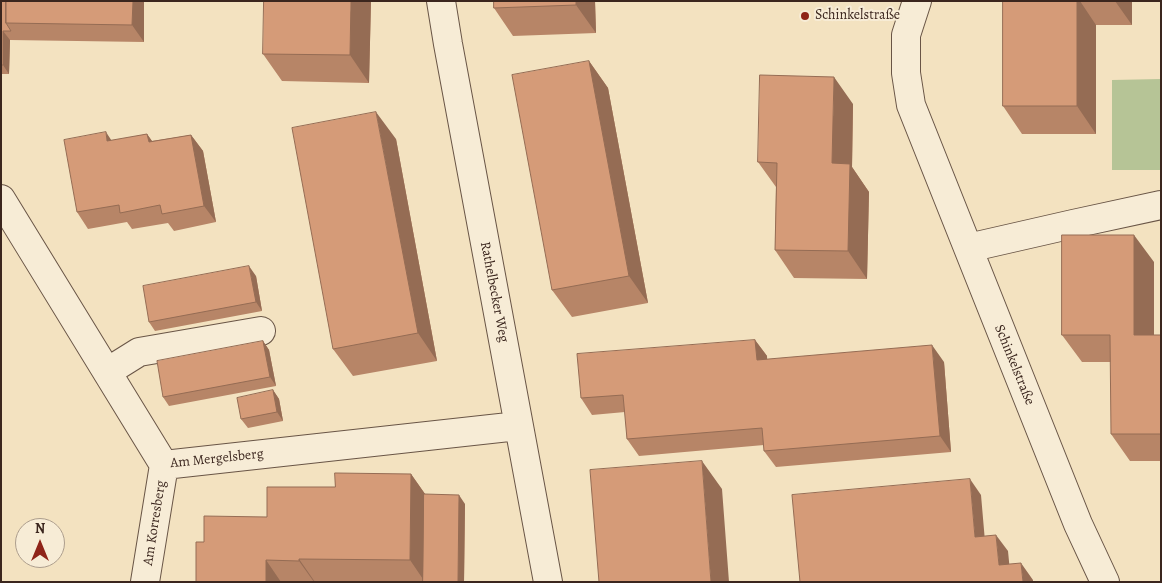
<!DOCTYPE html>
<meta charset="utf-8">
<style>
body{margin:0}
#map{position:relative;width:1162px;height:583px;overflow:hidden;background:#f3e2c0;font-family:Alegreya,serif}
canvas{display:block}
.frame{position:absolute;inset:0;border:2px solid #3b261e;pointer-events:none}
.north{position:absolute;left:15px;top:518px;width:50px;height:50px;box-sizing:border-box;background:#f7ecd6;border:1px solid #ac9d8c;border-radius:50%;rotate:0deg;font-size:14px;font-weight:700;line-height:20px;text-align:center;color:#3b261e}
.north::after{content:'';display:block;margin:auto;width:18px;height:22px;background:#8f2418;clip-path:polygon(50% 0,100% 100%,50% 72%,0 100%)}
</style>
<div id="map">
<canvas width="1162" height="583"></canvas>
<div class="frame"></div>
<div class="north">N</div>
</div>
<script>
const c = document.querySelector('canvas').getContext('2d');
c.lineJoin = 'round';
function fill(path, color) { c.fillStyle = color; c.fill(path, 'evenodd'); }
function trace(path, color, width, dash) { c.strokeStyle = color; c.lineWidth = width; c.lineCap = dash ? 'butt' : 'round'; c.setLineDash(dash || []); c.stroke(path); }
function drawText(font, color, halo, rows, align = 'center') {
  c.font = font + ' Alegreya,serif'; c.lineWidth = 4; c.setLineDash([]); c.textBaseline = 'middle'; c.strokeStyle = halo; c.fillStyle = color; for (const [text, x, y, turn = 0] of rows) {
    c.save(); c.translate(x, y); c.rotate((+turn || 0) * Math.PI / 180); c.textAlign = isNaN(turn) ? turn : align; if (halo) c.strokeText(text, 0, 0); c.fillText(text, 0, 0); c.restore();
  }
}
const green = new Path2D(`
 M1161,79V170H1112V80Z`);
const minor = new Path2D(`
 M441,1L448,44L548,582
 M917,1L906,35V73L911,105L1078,524L1105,582
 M1,199L164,465
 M968,248L1073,224L1161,205
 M107,372L139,352L261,331
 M164,465L518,426
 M145,582L164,465`);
const wall = new Path2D(`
 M1,1H144V42L10,40L9,74H1Z
 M371,1L369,83L282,81L263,54Z
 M494,1H595L596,33L513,36L494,8Z
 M1003,1H1132V25H1096V134H1022L1003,106Z
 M589,61L608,88L648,303L572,317L552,290Z
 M853,104L852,167L869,192L867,279L794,278L775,250L776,187L758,162Z
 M147,134L152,141L191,135L203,151L216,222L174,231L168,223L132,229L127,222L88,229L77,212L112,141Z
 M396,139L437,361L353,376L333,349Z
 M1154,262V335H1161V461H1130L1111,434V362H1082L1062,335Z
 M256,276L262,311L155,331L149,322Z
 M755,340L767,356V359L944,362L951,452L776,467L764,451V445L639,456L627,439L625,412L592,415L581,398Z
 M263,341L269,350L276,386L169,406L163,397Z
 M273,390L279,399L283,421L248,428L241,419Z
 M411,474L425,494L465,504L464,582H196L267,517L335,487Z`);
const shadedWall = new Path2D(`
 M133,1H144V42L132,25Z
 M351,1H371L369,83L350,55Z
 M576,1H595L596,33L576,5Z
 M1077,1H1080L1096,25V134L1077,106Z
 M1115,1H1132V25Z
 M3,31L10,40L9,74L3,65Z
 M589,61L608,88L648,303L629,276Z
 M834,77L853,104L852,167L869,192L867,279L848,251L832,163Z
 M376,112L396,139L437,361L418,333Z
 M106,132L117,149L107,141Z
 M147,134L159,151L149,142Z
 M191,135L203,151L216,222L204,206Z
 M1134,235L1154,262V362L1134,335Z
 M249,266L256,276L262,311L256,302Z
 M755,340L767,356L768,376L757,360Z
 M263,341L269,350L276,386L270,377Z
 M932,345L944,362L951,452L940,436Z
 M273,390L279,399L283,421L277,412Z
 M702,461L722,489L729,582H711Z
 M411,474L430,501L425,582L410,560Z
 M970,479L981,495L986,553L975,537Z
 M459,495L465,504L464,582H458Z
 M996,535L1008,551L1011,582L999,565Z
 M299,559L315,582H314L299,561Z
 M266,560L281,582H266Z
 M1021,563L1033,580V582H1023Z`);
const building = new Path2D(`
 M1,1H6V23L11,31H3V65H1Z
 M6,1H133L132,25L6,23Z
 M264,1H351L350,55L263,54Z
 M494,1H576V5L494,8Z
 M1003,1H1077V106H1003Z
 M589,61L629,276L552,290L512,75Z
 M760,75L834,77L832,163L850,164L848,251L775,250L777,163L758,162Z
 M376,112L418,333L333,349L292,128Z
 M106,132L107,141L147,134L149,142L191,135L204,206L162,214L160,205L120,213L119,205L77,212L64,140Z
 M1062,235H1134V335H1161V434H1111L1110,335H1062Z
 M249,266L256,302L149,322L143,286Z
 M755,340L757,360L932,345L940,436L764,451L762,428L627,439L623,395L581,398L577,354Z
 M263,341L270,377L163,397L157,361Z
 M273,390L277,412L241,419L237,398Z
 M702,461L711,582H599L590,470Z
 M335,473L411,474L410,560L299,559V561L266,560V582H196V542H204V516L267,517V487H335Z
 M970,479L975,537L996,535L999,565L1021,563L1023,582H800L792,495Z
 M424,494L459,495L458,582H423Z`);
const markers = [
 [805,16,5,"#8f2418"]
];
const poiNames = [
 ["Schinkelstraße",815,16]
];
const streetNames = [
 ["Rathelbecker Weg",494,292,79],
 ["Schinkelstraße",1014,365,68],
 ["Am Mergelsberg",217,459,-6],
 ["Am Korresberg",155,523,-81]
];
fill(green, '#b6c496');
trace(minor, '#695546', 30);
trace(minor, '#f7ecd6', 28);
fill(wall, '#b78567');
fill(shadedWall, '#956c54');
fill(building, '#d59b78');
trace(building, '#956c54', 1);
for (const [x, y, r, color] of markers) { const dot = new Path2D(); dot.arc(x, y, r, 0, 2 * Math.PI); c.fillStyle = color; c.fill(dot); trace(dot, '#f7ecd6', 2); }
drawText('14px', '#3b261e', '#f7ecd6', poiNames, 'left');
drawText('14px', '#3b261e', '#f7ecd6', streetNames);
</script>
